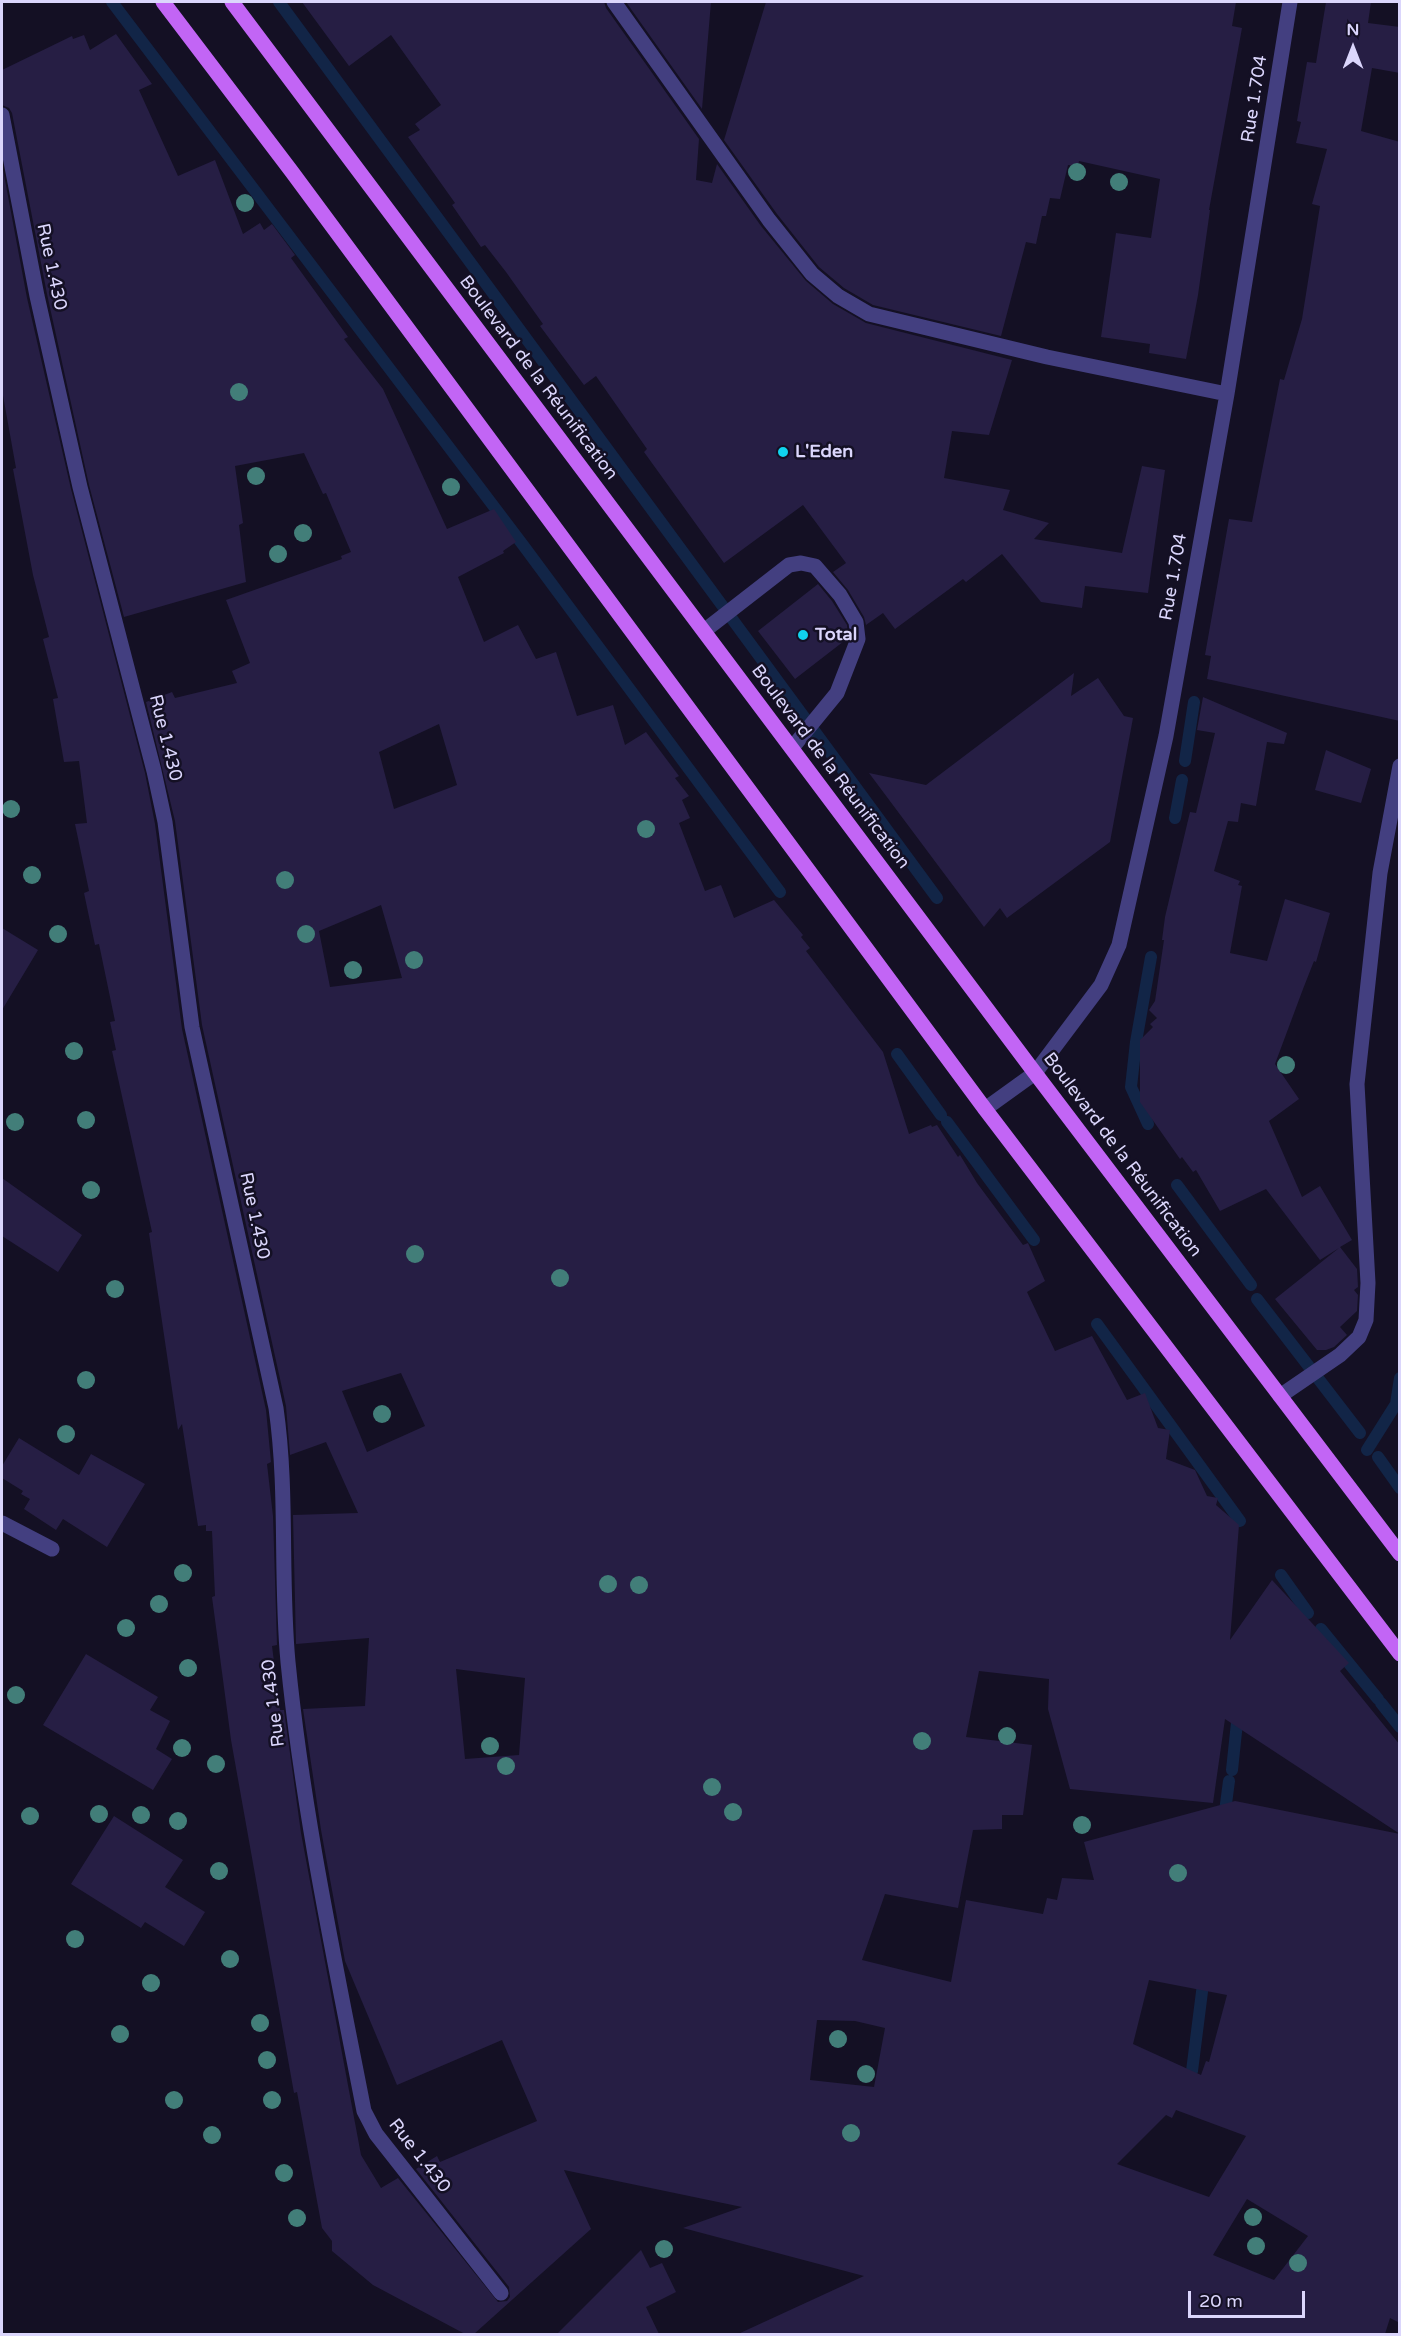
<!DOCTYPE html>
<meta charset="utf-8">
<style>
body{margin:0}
#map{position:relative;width:1401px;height:2336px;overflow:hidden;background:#141024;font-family:"Varela Round",sans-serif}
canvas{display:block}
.frame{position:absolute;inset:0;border:3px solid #dbd6fc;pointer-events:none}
.north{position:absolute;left:1323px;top:18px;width:60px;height:60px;-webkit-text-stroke:4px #141024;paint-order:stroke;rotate:0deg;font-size:16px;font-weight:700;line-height:24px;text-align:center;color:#dbd6fc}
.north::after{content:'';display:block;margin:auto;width:21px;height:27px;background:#dbd6fc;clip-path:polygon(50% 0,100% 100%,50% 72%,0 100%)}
.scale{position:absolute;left:1188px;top:2291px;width:117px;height:27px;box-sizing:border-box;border:3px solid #dbd6fc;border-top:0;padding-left:8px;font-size:18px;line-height:21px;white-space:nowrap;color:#dbd6fc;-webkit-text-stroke:4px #141024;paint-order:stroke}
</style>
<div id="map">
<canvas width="1401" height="2336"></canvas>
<div class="frame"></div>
<div class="north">N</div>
<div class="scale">20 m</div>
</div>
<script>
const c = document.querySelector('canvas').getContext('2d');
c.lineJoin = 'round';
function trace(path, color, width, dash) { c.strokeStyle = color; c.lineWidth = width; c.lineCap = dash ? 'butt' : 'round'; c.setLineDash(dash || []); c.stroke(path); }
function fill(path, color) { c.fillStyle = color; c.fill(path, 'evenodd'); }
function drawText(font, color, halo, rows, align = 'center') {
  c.font = font + ' "Varela Round",sans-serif'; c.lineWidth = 5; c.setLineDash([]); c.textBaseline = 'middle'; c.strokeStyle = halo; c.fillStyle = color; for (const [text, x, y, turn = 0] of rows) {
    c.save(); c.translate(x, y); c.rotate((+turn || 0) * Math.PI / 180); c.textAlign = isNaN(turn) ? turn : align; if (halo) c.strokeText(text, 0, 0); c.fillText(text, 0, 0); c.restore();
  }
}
const stream = new Path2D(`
 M112,2L523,545L780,892
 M279,2L937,898
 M1185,761L1194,702
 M1175,818L1182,780
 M897,1054L941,1115
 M947,1122L1034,1240
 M1148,1124L1131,1087L1136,1042L1151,957
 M1177,1185L1251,1285
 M1257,1299L1360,1433
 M1097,1324L1240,1521
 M1367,1450L1396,1404L1400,1378
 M1378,1457L1400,1488
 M1281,1575L1308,1613
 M1321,1629L1378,1699
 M1381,1703L1400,1727
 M1232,1770L1238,1713
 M1224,1819L1229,1781
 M1192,2071L1204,1976`);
const building = new Path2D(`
 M302,2H604L606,8L699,139L696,180L712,183L717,164L761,226L806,281L833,304L866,323L1012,360L989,435L952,431L944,478L1010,490L1003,510L1049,523L1034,539L1122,553L1142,466L1165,470L1148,593L1085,586L1082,608L1041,602L1002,554L966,582L963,579L895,629L883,613L866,625L864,617L848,590L833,572L846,563L803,505L724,563L644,452L647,449L596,376L584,385L540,326L543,324L506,272L485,245L481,247L452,205L455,203L408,137L420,130L415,124L441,105L391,35L349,66Z
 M626,2H711L702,109Z
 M766,2H1236L1232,26L1242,28L1209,210H1210L1198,295L1186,359L1149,353L1150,344L1101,337L1116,233L1151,238L1160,179L1079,161L1078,166L1068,165L1060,199L1050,198L1046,216H1042L1036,244L1026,242L1001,336L873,305L844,288L819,267L777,214L724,140Z
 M1326,2H1371L1368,23L1400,27V73L1372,68L1361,131L1400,142V721L1207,679L1211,656L1205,655L1229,519L1252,522L1280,379L1284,380L1302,319L1320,206L1312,204L1327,149L1296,143L1301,122L1297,121L1307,62L1316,63Z
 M116,34L152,84L139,90L178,176L215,160L243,234L260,223L264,230L272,224L295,255L291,258L348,337L344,339L383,389L447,529L494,509L516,542L503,551L504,553L458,577L484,642L518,625L536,659L556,652L577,716L613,705L625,745L646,732L679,776L675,778L689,796L682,800L690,818L679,823L705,891L721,885L734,918L774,900L803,935L801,937L810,948L806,951L883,1052L909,1134L931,1125L932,1127L937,1125L958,1157L960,1155L977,1183L1023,1245L1028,1243L1045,1281L1027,1292L1055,1351L1092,1336L1127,1400L1145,1393L1158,1428L1170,1430L1166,1459L1195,1470L1207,1496L1218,1498L1216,1505L1239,1525L1230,1640L1272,1580L1349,1663L1340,1671L1400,1745V1834L1225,1719L1213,1803L1070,1789L1048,1709L1049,1679L979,1671L966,1737L1032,1745L1023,1815H1002V1829L973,1830L958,1908L885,1894L862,1960L951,1982L966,1900L1043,1914L1047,1898L1057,1900L1062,1878L1094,1880L1084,1842L1235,1801L1400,1834V2323L1390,2318L1385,2334H738L864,2276L683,2228L742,2207L564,2170L591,2229L474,2334H465L373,2285L332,2251V2241L322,2228L297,2092L294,2093L231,1740L212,1597L215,1596L212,1531H206V1525L198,1526L182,1424L178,1430L149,1233L152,1232L112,1051L116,1050L110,1022L115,1021L99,944L95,945L84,893L89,891L75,824L87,823L79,761L64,762L53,699L58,698L43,639L49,637L33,575L13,469L16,468L2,390V164L27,298L71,489L145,773L155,824L182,1029L266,1410L271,1462L267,1464L273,1516L277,1645L272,1646L280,1710H284L301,1833L361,2155L381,2188L398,2178L498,2302L507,2301L510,2297L509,2287L416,2169L437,2156L440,2162L537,2121L502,2040L397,2085L345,1961L321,1830L303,1709L365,1706L369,1638L296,1644L293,1515L358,1513L326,1442L290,1455L286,1406L202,1025L175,821L146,702L172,692L175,698L237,683L232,671L250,663L226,600L342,559L341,556L351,552L326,493L323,494L304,453L235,466L243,523L239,525L246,582L124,617L89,485L47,294L12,113L9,108L2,105V70L72,36L73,39L84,35L90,50ZM439,724L457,785L394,809L379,752ZM381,905L402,978L330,987L319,931ZM401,1373L425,1426L367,1452L342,1391ZM456,1669L525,1678L519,1755L465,1759ZM1149,1980L1227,1995L1209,2062L1206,2061L1201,2075L1133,2044ZM817,2020L855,2021L885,2028L874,2087L810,2080ZM1176,2110L1246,2136L1209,2197L1117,2164L1166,2115L1172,2118ZM1247,2199L1308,2236L1274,2280L1213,2255Z
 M818,584L832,601L847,625L848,638L795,679L758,631Z
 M1074,673L1071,696L1098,678L1124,716L1133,718L1110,842L1007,918L1000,908L984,927L869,773L926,785Z
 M1203,697L1287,733L1284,744L1267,742L1256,806L1241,803L1238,822L1228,821L1214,871L1240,881L1238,885L1242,886L1230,953L1267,961L1285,899L1330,913L1316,962L1314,961L1303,989L1275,1064L1299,1099L1269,1121L1302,1197L1320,1186L1352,1240L1340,1247L1357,1269L1358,1287L1354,1290L1358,1295L1357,1311L1340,1327L1347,1335L1334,1347L1326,1350H1317L1275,1299L1339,1248L1320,1260L1266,1189L1220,1211L1196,1170L1193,1172L1182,1157L1180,1159L1140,1102V1040L1153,1027L1150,1024L1157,1018L1149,1010L1155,1001L1164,940H1162L1165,917L1190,812L1196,813L1215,733L1197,730Z
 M1326,750L1371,769L1361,803L1315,790Z
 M2,928L38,950L2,1010Z
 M2,1178L82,1235L58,1272L2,1236Z
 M19,1438L79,1475L91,1454L145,1484L107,1547L63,1519L56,1530L24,1509L30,1499L21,1494L23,1491L2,1478V1466Z
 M86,1654L158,1697L150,1710L170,1721L156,1749L172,1759L153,1790L43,1725Z
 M114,1816L183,1860L165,1887L205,1912L184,1946L145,1922L141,1928L71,1884Z
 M641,2250L650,2268L662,2263L676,2292L646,2307L659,2334H557Z`);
const minor = new Path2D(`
 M614,2L769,220L812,274L838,296L869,314L1047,357L1227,394
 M2,115L37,296L80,487L154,771L165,822L192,1027L276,1408C288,1492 280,1577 288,1662C303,1813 335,1962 364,2111L376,2134L501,2293
 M704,631L789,565L801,563L815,566L840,595L856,622L858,639L837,693L792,748
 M985,1109L1035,1073L1101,985L1119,945L1166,736L1227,394L1290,2
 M1280,1396L1340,1355L1359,1337L1366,1320L1368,1283L1357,1084L1380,873L1400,766
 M2,1523L52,1549`);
const major = new Path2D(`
 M163,2L292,172L985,1109L1400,1654
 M232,2L1035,1073L1400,1554`);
const trees = [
 [1077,172],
 [1119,182],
 [245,203],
 [239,392],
 [256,476],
 [451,487],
 [303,533],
 [278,554],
 [11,809],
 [646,829],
 [32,875],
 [285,880],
 [58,934],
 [306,934],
 [414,960],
 [353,970],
 [74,1051],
 [1286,1065],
 [86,1120],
 [15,1122],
 [91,1190],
 [415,1254],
 [560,1278],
 [115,1289],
 [86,1380],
 [382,1414],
 [66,1434],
 [183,1573],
 [608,1584],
 [639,1585],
 [159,1604],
 [126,1628],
 [188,1668],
 [16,1695],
 [1007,1736],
 [922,1741],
 [490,1746],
 [182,1748],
 [216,1764],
 [506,1766],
 [712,1787],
 [733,1812],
 [99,1814],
 [141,1815],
 [30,1816],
 [178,1821],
 [1082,1825],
 [219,1871],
 [1178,1873],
 [75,1939],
 [230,1959],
 [151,1983],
 [260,2023],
 [120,2034],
 [838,2039],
 [267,2060],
 [866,2074],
 [174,2100],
 [272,2100],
 [851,2133],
 [212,2135],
 [284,2173],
 [1253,2217],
 [297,2218],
 [1256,2246],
 [664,2249],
 [1298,2263]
];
const markers = [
 [783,452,6,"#10d3ee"],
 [803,635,6,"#10d3ee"]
];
const streetNames = [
 ["Rue 1.704",1255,99,-81],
 ["Rue 1.430",51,267,78],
 ["Boulevard de la Réunification",538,378,53],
 ["Rue 1.704",1174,577,-80],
 ["Rue 1.430",165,738,76],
 ["Boulevard de la Réunification",830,767,53],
 ["Boulevard de la Réunification",1122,1155,53],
 ["Rue 1.430",254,1216,78],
 ["Rue 1.430",274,1703,-97],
 ["Rue 1.430",419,2156,52]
];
const poiNames = [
 ["L'Eden",795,452],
 ["Total",815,635]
];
trace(stream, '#122547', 12);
fill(building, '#261e44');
trace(minor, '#433f80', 15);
trace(major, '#c265f5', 15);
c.fillStyle = '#427e79';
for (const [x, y] of trees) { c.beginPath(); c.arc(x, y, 9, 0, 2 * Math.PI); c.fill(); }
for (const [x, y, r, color] of markers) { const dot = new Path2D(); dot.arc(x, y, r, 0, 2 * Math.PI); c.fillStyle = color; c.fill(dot); trace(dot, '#141024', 2); }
drawText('18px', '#dbd6fc', '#141024', streetNames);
drawText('bold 18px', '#dbd6fc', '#141024', poiNames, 'left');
</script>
